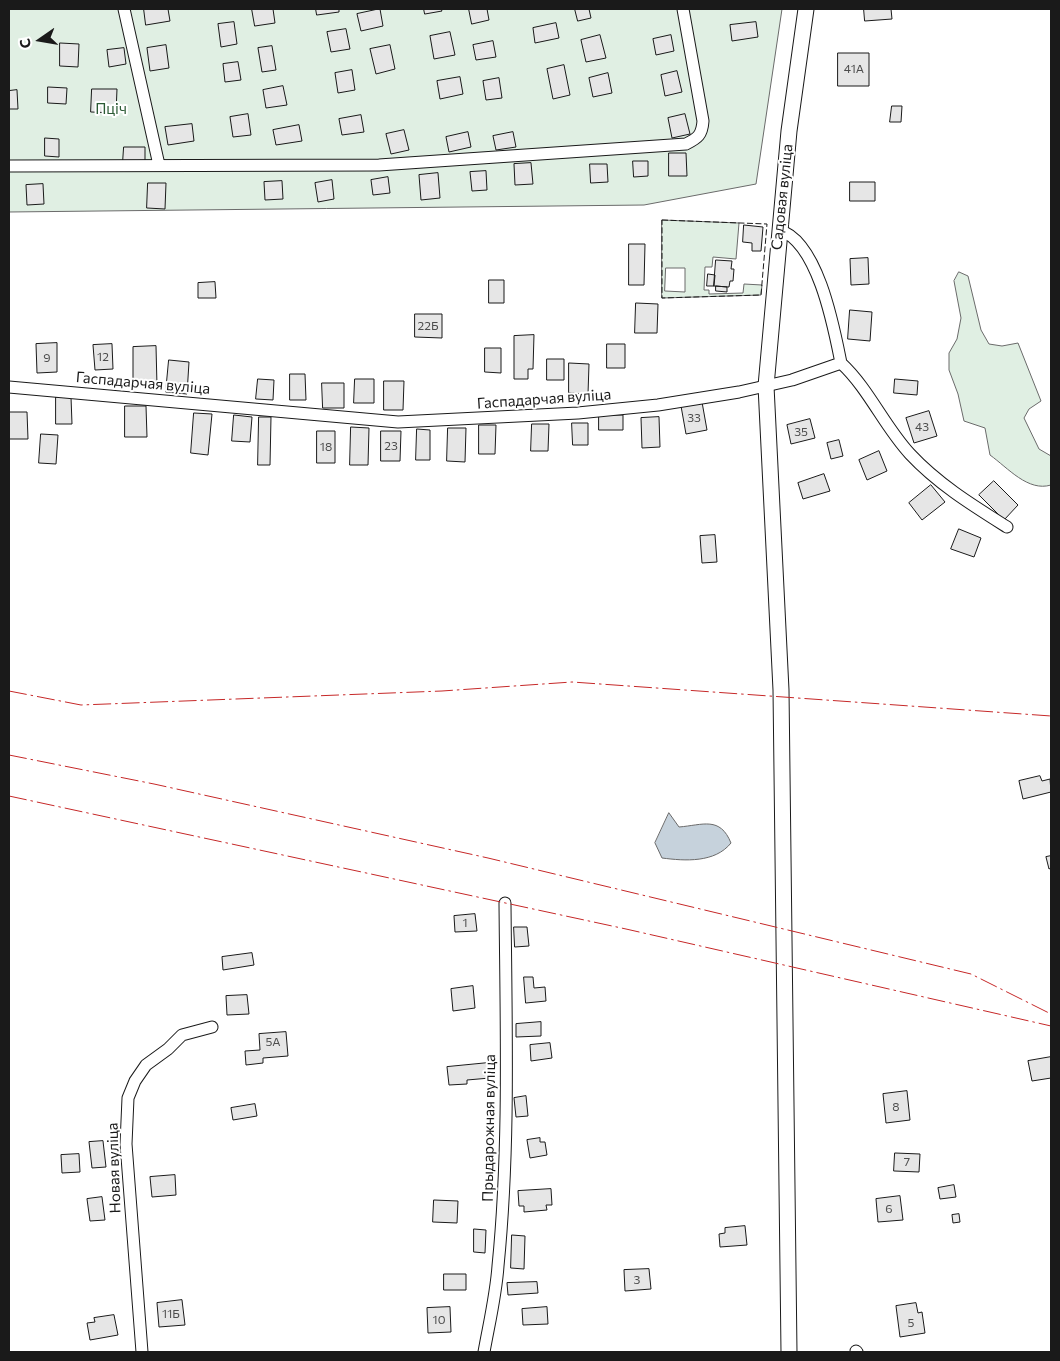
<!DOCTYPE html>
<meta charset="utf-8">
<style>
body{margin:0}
#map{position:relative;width:1060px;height:1361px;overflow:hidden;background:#fff;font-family:Commissioner,sans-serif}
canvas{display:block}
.frame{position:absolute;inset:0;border:10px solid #1a1a1a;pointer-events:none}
.north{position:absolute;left:15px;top:15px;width:50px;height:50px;-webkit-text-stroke:4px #fff;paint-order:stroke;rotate:257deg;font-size:14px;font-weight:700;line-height:20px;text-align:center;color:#1a1a1a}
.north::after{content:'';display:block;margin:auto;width:18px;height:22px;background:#1a1a1a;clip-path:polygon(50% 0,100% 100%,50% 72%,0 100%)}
</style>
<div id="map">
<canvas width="1060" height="1361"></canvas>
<div class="frame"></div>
<div class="north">С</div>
</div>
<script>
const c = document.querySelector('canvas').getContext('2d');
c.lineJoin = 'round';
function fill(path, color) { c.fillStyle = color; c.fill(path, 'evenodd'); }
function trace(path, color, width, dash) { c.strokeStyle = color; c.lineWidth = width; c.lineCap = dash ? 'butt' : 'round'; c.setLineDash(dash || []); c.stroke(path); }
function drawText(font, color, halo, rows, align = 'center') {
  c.font = font + ' Commissioner,sans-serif'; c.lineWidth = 4; c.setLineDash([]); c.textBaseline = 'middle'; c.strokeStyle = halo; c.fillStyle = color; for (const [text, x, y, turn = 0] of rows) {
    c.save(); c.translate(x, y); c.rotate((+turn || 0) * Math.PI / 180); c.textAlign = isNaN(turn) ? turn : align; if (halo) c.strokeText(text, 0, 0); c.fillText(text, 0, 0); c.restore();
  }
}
const green = new Path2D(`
 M9,9H782L756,184L644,205L9,212Z
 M662,220L739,223L736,259L713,257L712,267H705L704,290H709V294L743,293L744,284L762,285L761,295L662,298ZM666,268H685V292L665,291Z
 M959,272L968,276L981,330L989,344L1002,346L1018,343L1041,401L1029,409L1024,418L1039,449L1051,456V485C1028,492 1008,468 990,455L985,428L964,421L958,394L949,370V353L957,339L961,318L954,281Z`);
const water = new Path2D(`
 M669,813L679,827C703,825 720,816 731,843C715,863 685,861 662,858L655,843Z`);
const building = new Path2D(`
 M144,9H168L170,21L146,25Z
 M252,9H273L275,23L255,26Z
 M316,9H339V12L317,15Z
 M380,9L383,26L361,31L357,14Z
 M424,9H441L442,11L425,14Z
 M469,9H487L489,20L472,24Z
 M575,9H589L591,18L578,21Z
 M864,9H891L892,19L865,21Z
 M234,22L237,44L221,47L218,24Z
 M756,22L758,37L732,41L730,25Z
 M556,23L559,38L535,43L533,28Z
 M346,29L350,49L331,52L327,32Z
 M450,32L455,55L434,59L430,36Z
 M600,35L606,58L586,62L581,40Z
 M671,35L674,51L656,55L653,39Z
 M493,41L496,57L476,60L473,45Z
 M60,43L79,44L78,67L60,66Z
 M166,45L169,68L150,71L147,48Z
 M390,45L395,69L376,74L370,49Z
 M272,46L276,70L262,72L258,48Z
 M124,48L126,64L109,67L107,50Z
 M838,53H869V86H838Z
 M238,62L241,80L225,82L223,64Z
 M564,65L570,95L553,99L547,69Z
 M352,70L355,90L338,93L335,73Z
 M677,71L682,92L665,96L661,75Z
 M608,73L612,93L593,97L589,78Z
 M460,77L463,94L440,99L437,81Z
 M499,78L502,98L486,100L483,81Z
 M283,86L287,105L266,108L263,90Z
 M48,87L67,88L66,104L48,103Z
 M92,89H117L116,113L91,112Z
 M17,90L18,109H9V91Z
 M892,106H902L901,122H890Z
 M248,114L251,135L233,137L230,117Z
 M685,114L690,134L672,138L668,118Z
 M361,115L364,132L342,135L339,119Z
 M192,124L194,141L168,145L165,127Z
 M299,125L302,141L276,145L273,130Z
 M404,130L409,150L391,154L386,134Z
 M468,132L471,147L449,152L446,137Z
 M513,132L516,147L496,150L493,136Z
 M45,138L59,139V157L45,156Z
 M124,147H145V163L123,162Z
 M669,153H686L687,176H669Z
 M633,161H648V176L634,177Z
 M531,163L533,184L515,185L514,164Z
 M590,164H607L608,182L591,183Z
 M486,171L487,190L472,191L470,172Z
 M438,173L440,198L421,200L419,175Z
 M388,177L390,193L373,195L371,180Z
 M332,180L334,199L318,202L315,183Z
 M282,181L283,199L265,200L264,182Z
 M850,182H875V201H850Z
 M148,183H166L165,209L147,208Z
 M43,184L44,204L27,205L26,185Z
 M744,225L763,227L761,251H752V243L743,242Z
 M629,244H645L644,285H629Z
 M868,258L869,284L851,285L850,259Z
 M716,260L732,261L731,269H734L733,281H730L729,287L714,286Z
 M708,274L715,275L714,286H707Z
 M489,280H504V303H489Z
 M215,282L216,298H198V283Z
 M716,286L727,287V292L716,291Z
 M636,303L658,304L657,333H635Z
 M850,310L872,312L870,341L848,339Z
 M415,314H442V338L415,337Z
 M534,335L533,369H528V379H514V336Z
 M57,343V372L37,373L36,344Z
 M112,344L113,369L95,370L93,345Z
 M607,344H625V368H607Z
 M156,346L157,386H133V347Z
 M485,348H501V373L485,372Z
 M547,359H564V380H547Z
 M169,360L189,362L187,394L166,392Z
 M569,363L589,364L588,394L569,393Z
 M290,374H305L306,400H290Z
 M258,379L274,380L273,400L256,399Z
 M355,379H374V403H354Z
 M895,379L918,381L917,395L894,393Z
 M384,381H404L403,410H384Z
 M322,383H344V408H323Z
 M56,397H71L72,424H56Z
 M702,402L707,430L686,434L681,406Z
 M125,406H146L147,437H125Z
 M929,411L937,436L914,443L906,418Z
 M9,412H27L28,439H9Z
 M194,413L212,414L208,455L191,453Z
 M234,415L252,417L250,442L232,441Z
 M599,415H623V430H599Z
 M259,417H271L270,465H258Z
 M659,417L660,447L642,448L641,418Z
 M810,419L815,438L791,444L787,425Z
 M572,423H588V445H573Z
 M532,424H549L548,451H531Z
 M479,425H496L495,454H479Z
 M351,427L369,428L368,465H350Z
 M448,428H466L465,462L447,461Z
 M417,429L430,430V460H416Z
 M317,431H335V463H317Z
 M381,431H401L400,461H381Z
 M41,434L58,435L56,464L39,463Z
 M839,440L843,456L831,459L827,443Z
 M879,451L887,471L867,480L859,460Z
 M824,474L830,491L803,499L798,483Z
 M994,481L1018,505L1004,520L979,495Z
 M931,485L945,502L922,520L909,503Z
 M959,529L981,538L974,557L951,549Z
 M715,535L717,562L702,563L700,536Z
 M1040,776L1042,781L1050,779L1051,792L1023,799L1019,781Z
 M1051,856V868L1049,869L1046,857Z
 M475,914L477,931L455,932L454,916Z
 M514,927H527L529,946L515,947Z
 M252,953L254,965L223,970L222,957Z
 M524,977H533L534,988L545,987L546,1001L526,1003Z
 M473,986L475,1008L453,1011L451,989Z
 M247,995L249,1014L227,1015L226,996Z
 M541,1022V1036L516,1037V1024Z
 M286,1032L288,1056L263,1058V1063L246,1065L245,1051L260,1050L259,1034Z
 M550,1043L552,1058L531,1061L530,1045Z
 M1051,1057V1078L1032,1081L1028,1061Z
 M488,1063L490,1078L467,1080V1084L449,1085L447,1067Z
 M907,1091L910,1120L886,1123L883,1094Z
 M526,1096L528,1116L516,1117L514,1098Z
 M255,1104L257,1116L233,1120L231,1108Z
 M540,1138V1142H545L547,1155L530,1158L527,1140Z
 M103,1141L106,1167L92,1168L89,1142Z
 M895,1153L920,1154L919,1172L894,1171Z
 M79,1154L80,1172L62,1173L61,1155Z
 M175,1175L176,1195L152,1197L150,1177Z
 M954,1185L956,1197L940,1199L938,1188Z
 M551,1189L552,1205H546L547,1210L524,1212V1206H519L518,1191Z
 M900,1196L903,1220L878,1222L876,1199Z
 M102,1197L105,1220L90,1221L87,1199Z
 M434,1200L458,1201L457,1223L433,1222Z
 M959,1214L960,1222L953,1223L952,1215Z
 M745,1226L747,1245L720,1247L719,1234L725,1233V1228Z
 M474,1229L486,1230L485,1253L474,1252Z
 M512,1235L525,1236L524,1269L511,1268Z
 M649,1269L651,1289L625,1291L624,1270Z
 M444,1274H466V1290H444Z
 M537,1282L538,1293L508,1295L507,1283Z
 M182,1300L185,1325L159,1327L157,1303Z
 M916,1303L918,1313L922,1312L925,1333L900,1337L896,1306Z
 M450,1307L451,1332L428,1333L427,1308Z
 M547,1307L548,1324L523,1325L522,1309Z
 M114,1315L118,1335L90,1340L87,1323L95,1322L94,1318Z`);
const street = new Path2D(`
 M124,9L159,165
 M9,166L379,165L686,144C698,138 702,135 703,121L683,9
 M779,230C818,241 834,328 841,363
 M9,387L398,422L578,413L658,405L739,392L792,380L841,363C869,389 884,426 910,454C938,484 972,505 1007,527
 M856,1351L857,1352
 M142,1352L126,1144L128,1098L135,1081L146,1065L168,1049L182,1035L212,1027
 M484,1352C489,1324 496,1295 498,1266C510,1146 506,1024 505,903`);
const secondary = new Path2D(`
 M789,1352L781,690L766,386L789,131L806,9`);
const fence = new Path2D(`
 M662,220L767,224L761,295L662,298Z`);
const power = new Path2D(`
 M9,691L81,705L442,691L572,682L1051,716
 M9,755L154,784L488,858L971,974L1051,1014
 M9,796L626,929L1051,1026`);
const numberNames = [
 ["41А",854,69],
 ["22Б",428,326],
 ["12",103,357],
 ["9",47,358],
 ["33",694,418],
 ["43",922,427],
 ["35",801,432],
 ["23",391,446],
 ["18",326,447],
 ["1",465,923],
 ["5А",273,1042],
 ["8",896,1107],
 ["7",907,1162],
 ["6",889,1209],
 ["3",637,1280],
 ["11Б",171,1314],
 ["10",439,1320],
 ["5",911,1323]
];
const parkNames = [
 ["Пціч",111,109]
];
const streetNames = [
 ["Садовая вуліца",782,197,-84],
 ["Гаспадарчая вуліца",143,383,5],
 ["Гаспадарчая вуліца",544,399,-4],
 ["Прыдарожная вуліца",489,1128,-89],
 ["Новая вуліца",114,1168,-92]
];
fill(green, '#e0efe3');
trace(green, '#6a6a6a', 1);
fill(water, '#c6d2dc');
trace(water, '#6a6a6a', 1);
fill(building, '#e6e6e6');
trace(building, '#1a1a1a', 1);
trace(street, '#1a1a1a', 13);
trace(secondary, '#1a1a1a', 17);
trace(street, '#fff', 11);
trace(secondary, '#fff', 15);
trace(fence, '#1a1a1a', 1, [6, 2.5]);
trace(power, '#c62828', 1, [18, 4, 2.5, 4]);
drawText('12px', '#4d4d4d', null, numberNames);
drawText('15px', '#2b5a34', '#fff', parkNames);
drawText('15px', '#1a1a1a', '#fff', streetNames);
</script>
